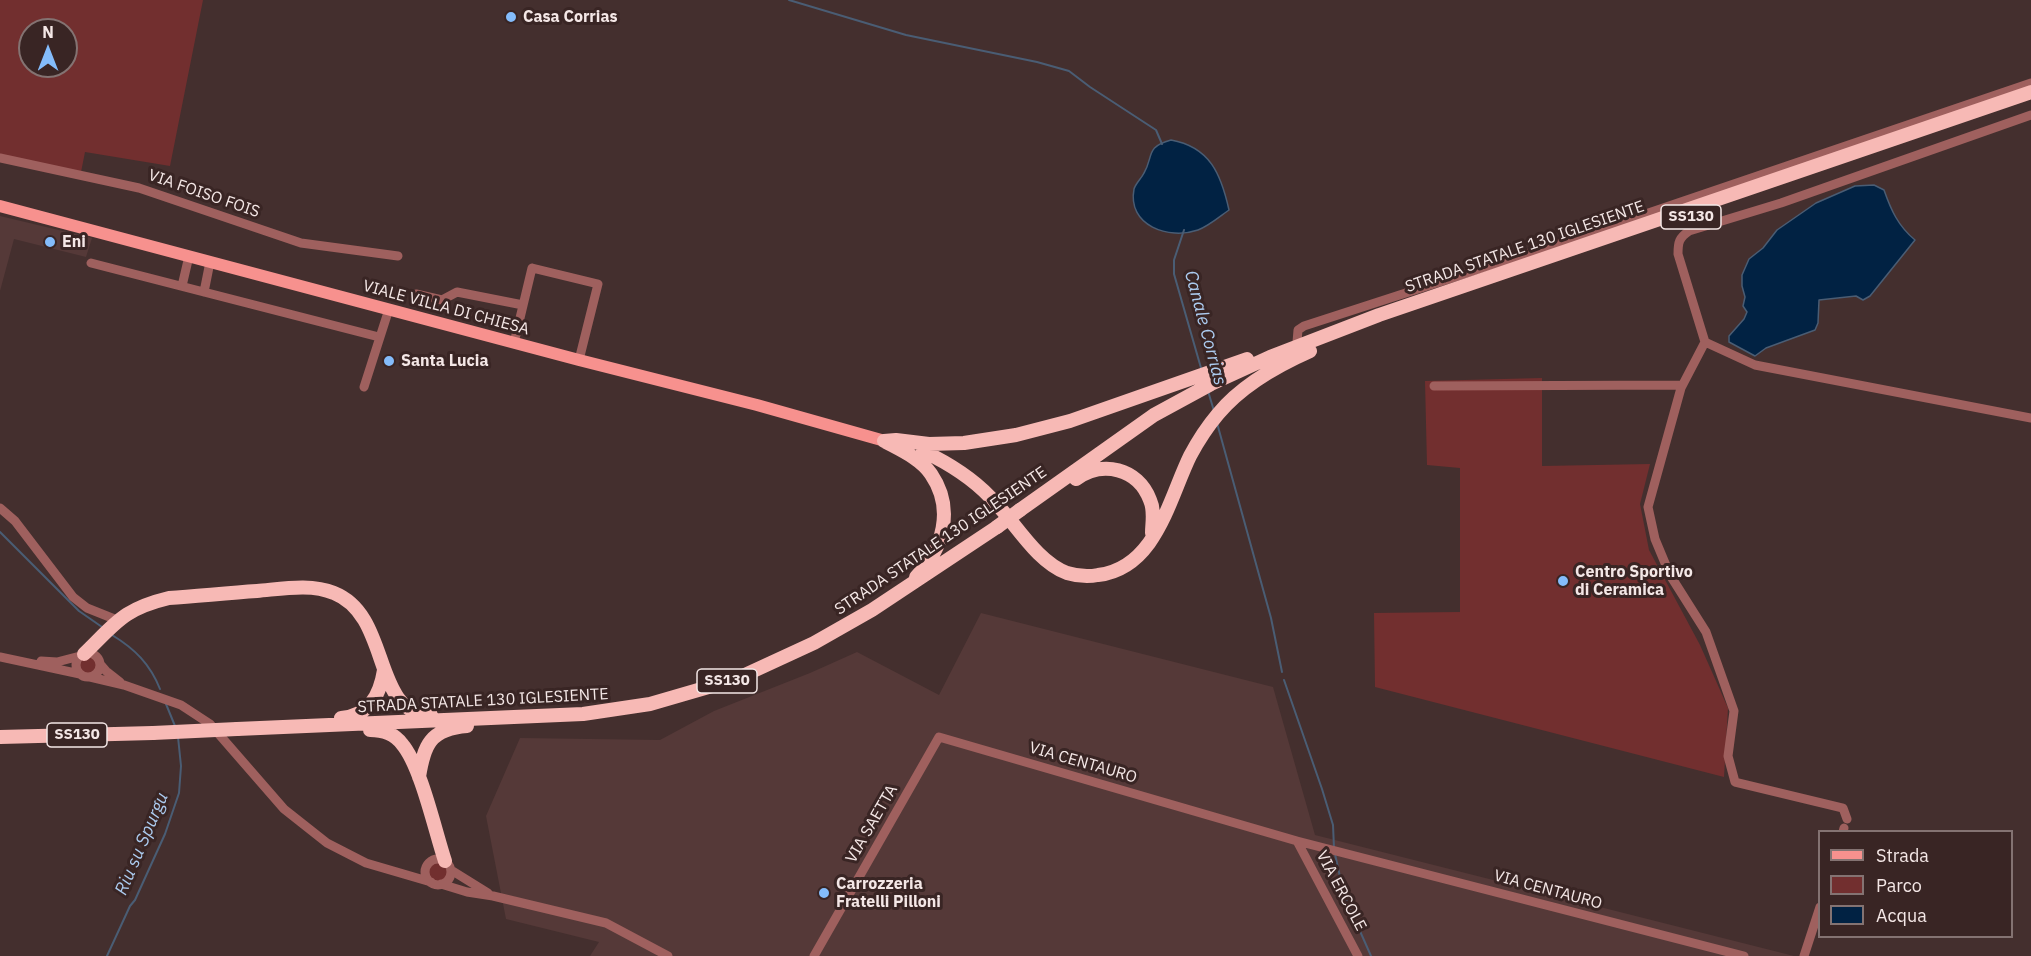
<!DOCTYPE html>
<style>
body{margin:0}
#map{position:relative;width:2031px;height:956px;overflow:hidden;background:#442f2e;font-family:"IBM Plex Sans",sans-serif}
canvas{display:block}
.legend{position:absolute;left:1818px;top:830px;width:195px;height:108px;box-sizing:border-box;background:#392524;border:2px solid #847372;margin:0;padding:8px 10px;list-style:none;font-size:18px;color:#f4e7e6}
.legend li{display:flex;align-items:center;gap:12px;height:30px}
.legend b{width:30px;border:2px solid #847372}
.north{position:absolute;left:18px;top:18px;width:60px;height:60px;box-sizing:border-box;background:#392524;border:2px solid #847372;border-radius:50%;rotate:0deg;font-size:16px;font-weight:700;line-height:24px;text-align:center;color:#f4e7e6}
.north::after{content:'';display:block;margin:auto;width:21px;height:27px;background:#84bcfb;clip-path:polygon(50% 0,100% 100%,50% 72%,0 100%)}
</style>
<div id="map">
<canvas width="2031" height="956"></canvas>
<ul class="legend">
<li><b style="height:8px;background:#f7918e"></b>Strada</li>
<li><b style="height:16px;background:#722f2f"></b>Parco</li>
<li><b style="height:16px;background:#012243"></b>Acqua</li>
</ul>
<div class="north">N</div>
</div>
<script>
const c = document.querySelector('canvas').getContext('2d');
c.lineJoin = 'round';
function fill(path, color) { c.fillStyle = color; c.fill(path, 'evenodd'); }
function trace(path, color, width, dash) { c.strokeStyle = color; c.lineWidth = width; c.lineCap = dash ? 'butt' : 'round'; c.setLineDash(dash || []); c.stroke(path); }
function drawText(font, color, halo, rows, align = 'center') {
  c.font = font + ' "IBM Plex Sans",sans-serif'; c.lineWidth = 6; c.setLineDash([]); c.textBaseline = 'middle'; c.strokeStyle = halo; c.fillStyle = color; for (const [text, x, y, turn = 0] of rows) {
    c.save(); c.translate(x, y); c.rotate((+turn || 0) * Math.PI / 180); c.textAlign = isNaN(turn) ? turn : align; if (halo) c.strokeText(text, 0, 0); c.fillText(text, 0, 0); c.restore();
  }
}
const built = new Path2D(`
 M0,216L92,238L86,257L14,239L0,291Z
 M981,613L1273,687L1315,835L1794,956H590L599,942L506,919L486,816L520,738L660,740L714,711L810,673L857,652L939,695Z`);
const green = new Path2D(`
 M0,0H203L170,166L85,152L81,172L0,156ZM30,30H66V66H30Z
 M1542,378V466L1650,464L1640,504L1649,550L1700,645L1728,708L1724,777L1375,687L1374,613L1460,612V468L1427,465L1425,381Z
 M78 665a10 10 0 1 1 20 0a10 10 0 1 1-20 0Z
 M428 872a10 10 0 1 1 20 0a10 10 0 1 1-20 0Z`);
const water = new Path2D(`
 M1171,140C1210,147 1221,174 1229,210C1219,217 1209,226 1198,230C1169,240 1127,226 1134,189C1136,183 1141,179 1144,173C1154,156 1145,147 1171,140Z
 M1874,185L1884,190C1891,210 1898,226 1915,240L1870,296L1863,300L1856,296L1819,300L1818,323L1815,330L1766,348L1755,356L1729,342V336L1744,319L1747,312L1743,306L1745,297L1742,286V275L1749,259L1763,248L1777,230L1816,203L1855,186Z`);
const stream = new Path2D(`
 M789,0L906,35L1037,62L1069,71L1090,87L1156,130L1162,144
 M1184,230L1174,260V274L1201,368
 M1208,391L1214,411
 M1217,423L1271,618L1282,672
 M0,532L79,611L102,627
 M112,635C135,649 150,664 160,689
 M1284,680L1322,789L1333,825L1334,848
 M166,704L175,726
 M1335,854L1344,895L1371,956
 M107,956L130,906L135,900L165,834L179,793L181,766L178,737`);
const minor = new Path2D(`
 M0,158L139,188L301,243L398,256
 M91,263L379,337
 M182,286L189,256
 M204,292L210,262
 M416,294L442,300L457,292L523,305
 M1297,342L1298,330L1304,326L1566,241L2031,83
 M1705,342L1755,365L2031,418
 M514,343L532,268L598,284L579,360
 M1434,386L1682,385
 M364,387L389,309
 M0,508L15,521L73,597L87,608L117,620
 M76 665a12 12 0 1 1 24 0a12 12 0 1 1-24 0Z
 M0,657L80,674
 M41,661L57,662L80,656
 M100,664L106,671L120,682
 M90,677L124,685L181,705L210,724L284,809L327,843L366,863L431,882
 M1847,819L1843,808L1735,782L1728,756L1734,711L1706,632L1670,575L1655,539L1648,507L1681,388L1705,342L1678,254C1678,242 1679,238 1689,231L1781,203L2031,115
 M1843,832L1844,828
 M1297,841L1358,956
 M425 872a13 13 0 1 1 26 0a13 13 0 1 1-26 0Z
 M451,870L488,893
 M441,884L467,892L493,896L606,923L668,956
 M814,956L939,737L1297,841L1744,956
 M1804,956L1820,907`);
const major = new Path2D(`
 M0,206L579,360L757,405L892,443`);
const highway = new Path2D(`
 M884,441L896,440L929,444L964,443L1016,435L1070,421L1247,359
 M886,442C901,450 921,459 931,474C955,509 943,549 916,577
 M923,451C948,463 971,477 990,497C1014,520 1035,561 1067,573C1077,576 1088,577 1098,575C1156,568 1169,499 1190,456C1198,441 1207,427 1218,414C1242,385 1276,366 1310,351
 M1076,479C1102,460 1138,468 1150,500C1155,511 1152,522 1152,533
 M1020,510L1154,415L1211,384L1270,357L1379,315L2031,92
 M84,654C116,623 123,609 169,598C198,596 227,593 257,591C281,589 311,583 334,593C392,616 371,714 431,715
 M341,718C369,716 380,695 384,670
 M237,729L583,714L650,704L736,679L814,643L872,610L997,527
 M370,730C383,730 394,733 402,744C421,766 435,831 445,861
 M0,737L153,733
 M419,777C424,745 430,729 467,726`);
const highwayBridge = new Path2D(`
 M997,527L1020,510
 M153,733L237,729`);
const markers = [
 [511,17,6,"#84bcfb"],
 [50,242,6,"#84bcfb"],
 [389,361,6,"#84bcfb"],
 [1563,581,6,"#84bcfb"],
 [824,893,6,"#84bcfb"]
];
const shields = [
 [1691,217,60],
 [727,681,60],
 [77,735,60]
];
const shieldNames = [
 ["SS130",1691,217],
 ["SS130",727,681],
 ["SS130",77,735]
];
const poiNames = [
 ["Casa Corrias",523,17],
 ["Eni",62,242],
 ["Santa Lucia",401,361],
 ["Centro Sportivo",1575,572],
 ["di Ceramica",1575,590],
 ["Carrozzeria",836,884],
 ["Fratelli Pilloni",836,902]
];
const streetNames = [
 ["VIA FOISO FOIS",204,194,19],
 ["STRADA STATALE 130 IGLESIENTE",1525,247,-19],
 ["VIALE VILLA DI CHIESA",446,308,15],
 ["STRADA STATALE 130 IGLESIENTE",941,541,-34],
 ["STRADA STATALE 130 IGLESIENTE",483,701,-3],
 ["VIA CENTAURO",1083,763,16],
 ["VIA SAETTA",872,824,-60],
 ["VIA CENTAURO",1548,890,15],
 ["VIA ERCOLE",1341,891,62]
];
const waterNames = [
 ["Canale Corrias",1205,328,75],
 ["Riu su Spurgu",142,844,-67]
];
fill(built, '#553938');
fill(green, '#722f2f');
fill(water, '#012243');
trace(water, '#4a5d74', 1.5);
trace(stream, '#4a5d74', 2);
trace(minor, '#9f605e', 9);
trace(major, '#f7918e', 12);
trace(highway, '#f7b9b5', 14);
trace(highwayBridge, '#f7b9b5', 14);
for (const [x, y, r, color] of markers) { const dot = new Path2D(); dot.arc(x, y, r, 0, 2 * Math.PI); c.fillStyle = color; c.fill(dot); trace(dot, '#392524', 2); }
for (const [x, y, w] of shields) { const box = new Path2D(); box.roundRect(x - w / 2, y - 12, w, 24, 4.5); c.fillStyle = '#392524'; c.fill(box); trace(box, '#f4e7e6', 1.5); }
drawText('bold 15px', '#f4e7e6', null, shieldNames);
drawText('bold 16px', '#f4e7e6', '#392524', poiNames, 'left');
drawText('16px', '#f4e7e6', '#392524', streetNames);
drawText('italic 18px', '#accbef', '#392524', waterNames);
</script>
